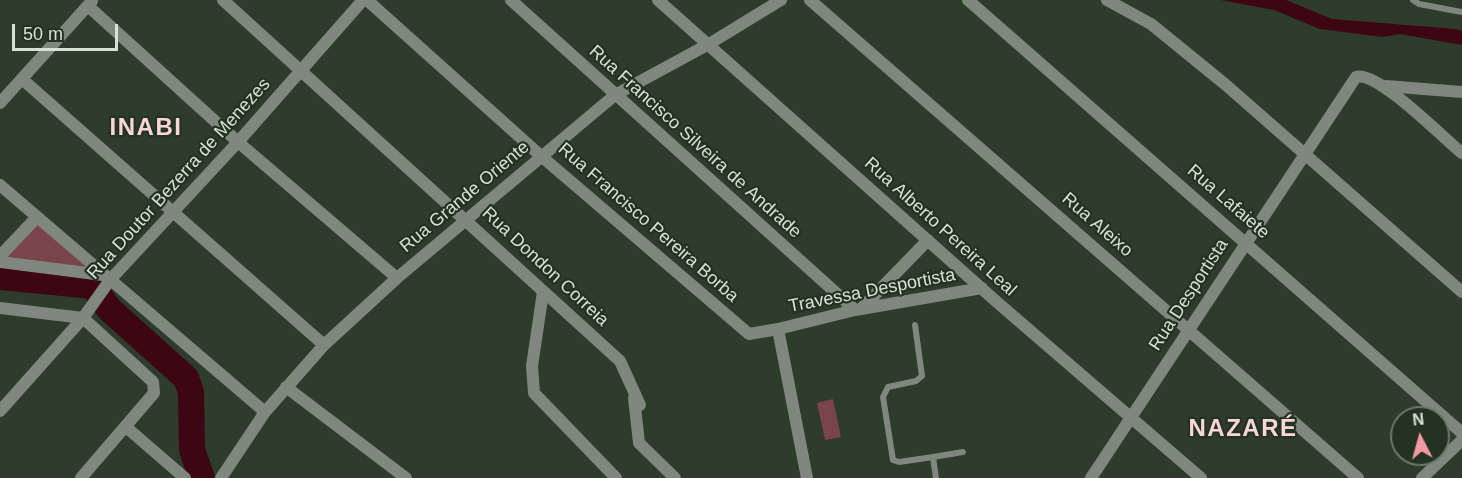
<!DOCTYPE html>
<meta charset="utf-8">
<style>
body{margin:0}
#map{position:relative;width:1462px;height:478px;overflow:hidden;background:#2d3c2b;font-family:Helvetica,sans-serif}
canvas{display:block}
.north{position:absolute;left:1390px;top:406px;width:60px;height:60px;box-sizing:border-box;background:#233221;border:2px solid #6b7869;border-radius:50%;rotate:354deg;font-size:16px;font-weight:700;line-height:24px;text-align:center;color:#d7e1d6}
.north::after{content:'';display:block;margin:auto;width:21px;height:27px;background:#f49aa2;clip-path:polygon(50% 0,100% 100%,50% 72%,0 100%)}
.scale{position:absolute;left:12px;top:24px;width:106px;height:27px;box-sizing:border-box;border:3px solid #d7e1d6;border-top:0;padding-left:8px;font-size:18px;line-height:21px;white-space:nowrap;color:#d7e1d6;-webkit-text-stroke:4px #233221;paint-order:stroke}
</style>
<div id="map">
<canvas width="1462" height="478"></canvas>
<div class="north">N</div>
<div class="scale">50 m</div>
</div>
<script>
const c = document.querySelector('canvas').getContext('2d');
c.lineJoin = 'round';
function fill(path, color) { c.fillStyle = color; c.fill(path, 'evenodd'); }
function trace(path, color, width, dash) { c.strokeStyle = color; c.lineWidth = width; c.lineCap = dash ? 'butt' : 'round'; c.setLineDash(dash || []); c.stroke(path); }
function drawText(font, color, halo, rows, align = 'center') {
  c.font = font + ' Helvetica,sans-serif'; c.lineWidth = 4.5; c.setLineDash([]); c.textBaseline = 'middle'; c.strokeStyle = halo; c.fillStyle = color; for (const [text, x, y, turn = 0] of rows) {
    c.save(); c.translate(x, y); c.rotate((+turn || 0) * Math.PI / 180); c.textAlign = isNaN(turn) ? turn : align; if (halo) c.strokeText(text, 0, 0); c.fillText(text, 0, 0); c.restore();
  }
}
const green = new Path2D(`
 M36,218L104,275L0,262Z
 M833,399L841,437L825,440L817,403Z`);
const water = new Path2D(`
 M1221,0H1286L1332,19L1455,29L1462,31V45L1400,34L1383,37L1320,29L1274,10Z`);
const river = new Path2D(`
 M0,277L93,286L109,309L186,378L191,392L192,450L202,478`);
const lane = new Path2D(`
 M1413,0L1419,4L1462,12
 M915,325L922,376L916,381L888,387L883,397L893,460L899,462L933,457L936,478
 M933,457L963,452`);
const street = new Path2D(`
 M223,0L620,361L640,405
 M367,0L541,156L749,334L778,329
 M511,0L855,310
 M658,0L998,303L1201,478
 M810,0L1358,478
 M968,0L1462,433
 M1107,0L1151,24L1226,85L1462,292
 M88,6L238,142L397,278
 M22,79L324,345
 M1386,86L1462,92
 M0,103L92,1
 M0,185L265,412
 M0,256L36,218
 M0,262L103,275
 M543,292L532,366L534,393L616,478
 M0,308L83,318L153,382L154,393L81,478
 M861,309L928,240
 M286,387L406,478
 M634,398L639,443L675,478
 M0,411L83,318L110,280L238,142L363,0
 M126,427L185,478
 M221,478L265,412L324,345L397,278L615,95L709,44L781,0
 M807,478L778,329L855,310L982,288
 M1091,478L1356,77C1377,70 1443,138 1462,153
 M1422,478L1462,440`);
const streetNames = [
 ["Rua Francisco Silveira de Andrade",695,142,42],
 ["Rua Doutor Bezerra de Menezes",179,179,-48],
 ["Rua Grande Oriente",465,197,-40],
 ["Rua Lafaiete",1228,202,41],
 ["Rua Francisco Pereira Borba",648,223,41],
 ["Rua Aleixo",1097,225,41],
 ["Rua Alberto Pereira Leal",940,227,42],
 ["Rua Dondon Correia",545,267,43],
 ["Travessa Desportista",872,291,-11],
 ["Rua Desportista",1189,295,-57]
];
const districtNames = [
 ["INABI",146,128],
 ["NAZARÉ",1243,429]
];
fill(green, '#79454a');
fill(water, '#3d0612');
trace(river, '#3d0612', 26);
trace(lane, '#7f877e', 6);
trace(street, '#7f877e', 12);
drawText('18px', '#d7e1d6', '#233221', streetNames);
c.letterSpacing = '1.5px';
drawText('bold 24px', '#fad6d8', '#233221', districtNames);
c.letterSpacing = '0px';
</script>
